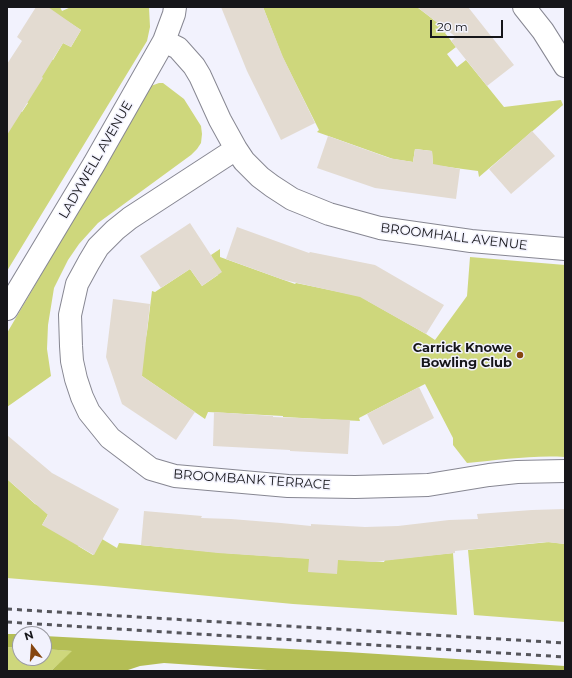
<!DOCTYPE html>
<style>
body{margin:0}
#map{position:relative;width:572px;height:678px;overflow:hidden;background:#f2f2fd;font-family:Montserrat,sans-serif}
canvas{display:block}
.frame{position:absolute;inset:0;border:8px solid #16161a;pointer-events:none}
.north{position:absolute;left:12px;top:626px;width:40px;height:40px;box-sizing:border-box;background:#f2f2fd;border:1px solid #9a9aa2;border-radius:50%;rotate:343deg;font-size:11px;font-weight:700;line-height:16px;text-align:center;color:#16161a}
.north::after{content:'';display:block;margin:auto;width:14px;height:18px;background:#864610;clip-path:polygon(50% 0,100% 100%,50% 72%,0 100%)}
.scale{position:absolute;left:430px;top:20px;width:73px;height:18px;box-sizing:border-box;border:2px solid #16161a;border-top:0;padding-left:5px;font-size:12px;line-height:14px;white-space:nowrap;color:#16161a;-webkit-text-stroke:3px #f2f2fd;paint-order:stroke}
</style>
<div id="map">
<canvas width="572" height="678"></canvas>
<div class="frame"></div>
<div class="north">N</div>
<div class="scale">20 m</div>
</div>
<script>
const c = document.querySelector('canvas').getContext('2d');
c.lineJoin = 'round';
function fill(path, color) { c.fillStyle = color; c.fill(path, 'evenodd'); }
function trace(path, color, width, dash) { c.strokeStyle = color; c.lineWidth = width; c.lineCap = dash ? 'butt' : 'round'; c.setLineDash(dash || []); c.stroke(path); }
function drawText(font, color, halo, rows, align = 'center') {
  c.font = font + ' Montserrat,sans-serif'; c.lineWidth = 3; c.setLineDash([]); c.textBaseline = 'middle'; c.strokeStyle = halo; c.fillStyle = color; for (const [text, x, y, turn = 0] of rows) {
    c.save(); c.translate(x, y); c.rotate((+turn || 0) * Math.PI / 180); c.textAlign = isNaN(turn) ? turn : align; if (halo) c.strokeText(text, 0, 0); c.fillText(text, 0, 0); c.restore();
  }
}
const green = new Path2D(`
 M45,7C50,7 54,7 60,7L62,11L71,7H149L150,27L147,41L7,271V138L8,136L7,135V110L10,105L22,112L28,103L16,95L42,54L53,60L63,43L71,47L81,30Z
 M263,7H417L447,30L445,33L456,47L447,54L457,67L466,60L504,107L561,100L563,105L479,177L478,171L433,165L432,151L415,149L413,162L393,159L317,132L319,130L282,56Z
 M159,83H163L184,99L201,126L202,134L201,143L197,149L191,155L98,223L79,244L68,260L54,288L48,325L47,349L51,376L7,407V333L62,239L148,87Z
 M220,249V257L295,284L296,283L369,298L368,301L426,334L435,340L467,296L470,257L565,265V457C532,455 500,460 467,463L453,445V438L425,384L359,418L360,421L283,417V416L208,412L205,419L139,374L147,332L152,291L155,292L190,269L202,286L218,275L211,255Z
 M7,479L35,504L50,511L42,525L86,531L78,546L93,555L102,539L117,548L119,543L225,553L282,557L384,562L385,560L453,553L457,615L293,604L104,586L7,578Z
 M549,542L565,544V622L474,615L468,550Z
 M7,647L20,648V658H44V649L73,651L51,671H7Z`);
const forest = new Path2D(`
 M7,634H20V648L7,647Z
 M44,636L347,652L565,666V671H282L164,663L140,666L125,671H51L72,651L44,649Z`);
const building = new Path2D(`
 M36,7H48L81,30L71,47L63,43L42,77L43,78L7,135V64L22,41L17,37Z
 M221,7H263L283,57L315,123L281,140L247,71Z
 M417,7H468L514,65L487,86L451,41L456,37Z
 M532,131L555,156L511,194L489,169Z
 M328,136L389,158L413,162L415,149L432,151L433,164L460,169L456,199L375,188L317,168Z
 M190,223L222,272L202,286L190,269L161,288L140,256Z
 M237,227L309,253L310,252L375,265L444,305L426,334L360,297L284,280L226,259Z
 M113,299L150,304L142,376L195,412L176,440L122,404L106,357Z
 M419,387L434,418L383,445L367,414Z
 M214,412L273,416V417L350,420L348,454L290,451V450L213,446Z
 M7,435L52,473L119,509L94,555L42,525L48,515L7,479Z
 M565,509V544L546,542L455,551V553L373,562L338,560L337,574L308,572L309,559L218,553L141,545L144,511L202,516L201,518L231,519L281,523L311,526V524L365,527L398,526L449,520L478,519L477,514L532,510Z`);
const street = new Path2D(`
 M524,7L543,31L565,66
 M164,41L178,48L194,66L200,76L220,120L236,149L244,161L260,177L272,186L292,199L329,214L380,228L471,241L565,249
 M236,149L130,218L115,230L98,247L89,262L77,284L70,315L71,346L72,361L76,379L82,397L89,412L110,438L151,469L175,476L288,486L355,487L428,485L489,475L517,472L565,471
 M7,309L94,164L164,41L174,14L175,7`);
const rail = new Path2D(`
 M7,609L565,643
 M7,622L565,657`);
const markers = [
 [520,355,4,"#864610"]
];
const streetNames = [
 ["LADYWELL AVENUE",96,160,-60],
 ["BROOMHALL AVENUE",454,237,7],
 ["BROOMBANK TERRACE",252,480,4]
];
const poiNames = [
 ["Carrick Knowe",512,348],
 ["Bowling Club",512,363]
];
fill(green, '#ced77c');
fill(forest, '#b4be55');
fill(building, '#e3dbd1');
trace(street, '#878792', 24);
trace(street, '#fff', 22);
trace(rail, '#55555b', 3, [5, 5]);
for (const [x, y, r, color] of markers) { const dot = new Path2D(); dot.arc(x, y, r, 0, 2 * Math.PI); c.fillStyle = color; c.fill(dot); trace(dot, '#f2f2fd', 1.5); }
drawText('13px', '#16161a', '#f2f2fd', streetNames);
drawText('bold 13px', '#16161a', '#f2f2fd', poiNames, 'right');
</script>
